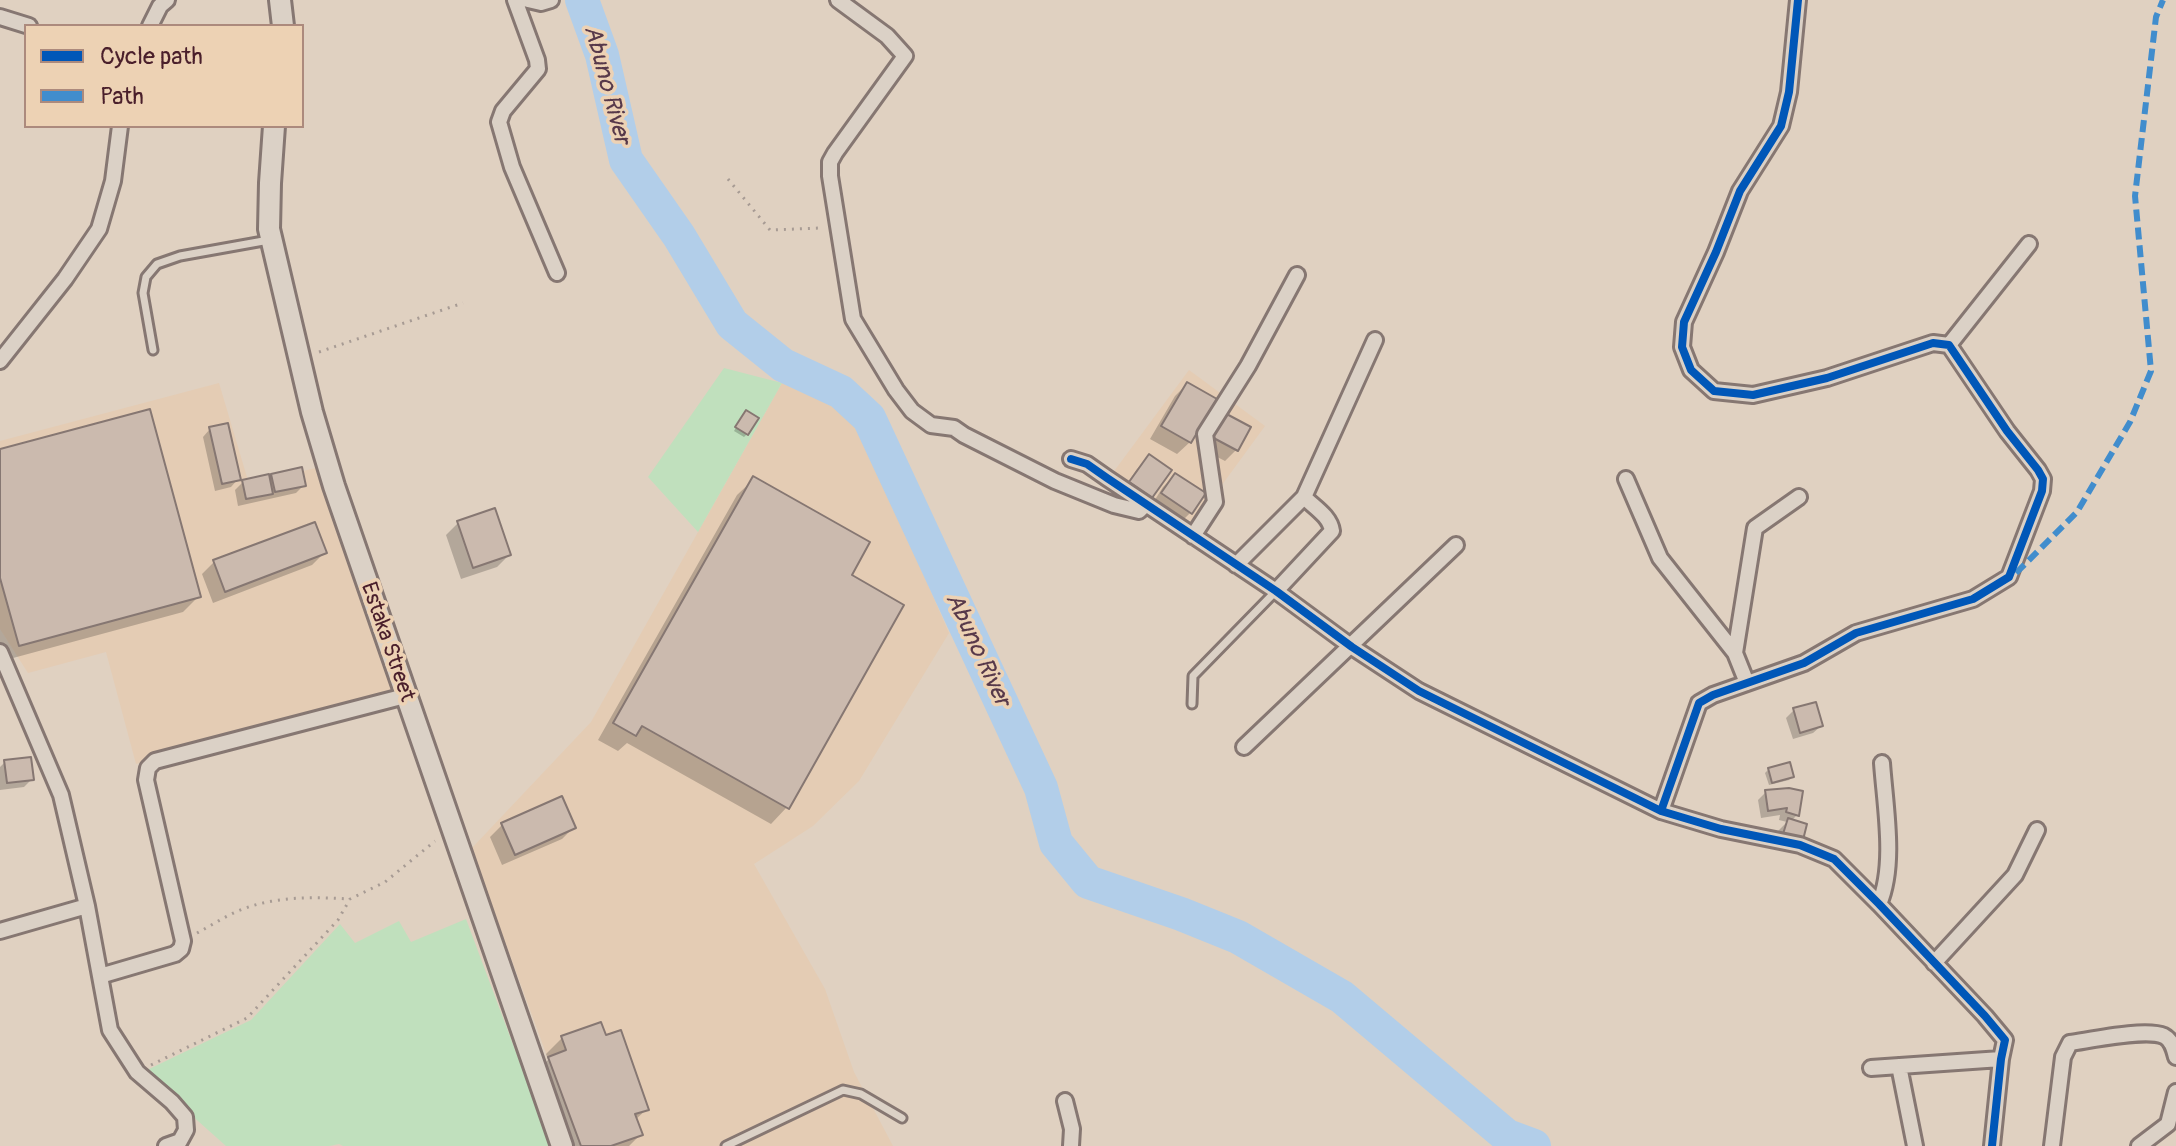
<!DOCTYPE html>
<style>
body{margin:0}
#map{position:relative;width:2176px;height:1146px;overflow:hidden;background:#e0d1c1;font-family:Pangolin,sans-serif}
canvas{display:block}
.legend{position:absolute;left:24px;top:24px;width:280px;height:104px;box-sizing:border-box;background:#edd2b4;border:2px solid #ac8a7d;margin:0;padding:10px 14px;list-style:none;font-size:24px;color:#4a1f2b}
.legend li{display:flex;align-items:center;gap:16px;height:40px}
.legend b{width:40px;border:2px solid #ac8a7d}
</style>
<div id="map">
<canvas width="2176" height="1146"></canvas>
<ul class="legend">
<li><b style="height:10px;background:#0057b8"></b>Cycle path</li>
<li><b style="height:10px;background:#418dcd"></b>Path</li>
</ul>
</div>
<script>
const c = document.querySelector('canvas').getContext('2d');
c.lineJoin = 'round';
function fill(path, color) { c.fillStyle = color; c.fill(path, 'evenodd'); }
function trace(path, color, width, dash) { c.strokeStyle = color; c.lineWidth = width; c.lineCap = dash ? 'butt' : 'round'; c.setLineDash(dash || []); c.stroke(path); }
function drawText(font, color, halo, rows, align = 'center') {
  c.font = font + ' Pangolin,sans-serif'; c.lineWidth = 7; c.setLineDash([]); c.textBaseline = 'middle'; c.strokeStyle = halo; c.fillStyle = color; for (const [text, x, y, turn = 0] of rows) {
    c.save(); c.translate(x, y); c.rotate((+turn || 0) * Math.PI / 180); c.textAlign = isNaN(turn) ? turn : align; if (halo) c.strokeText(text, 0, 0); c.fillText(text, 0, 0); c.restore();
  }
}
const built = new Path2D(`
 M1189,370L1265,426L1189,530L1112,474Z
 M219,383L249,484L320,467L346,555L395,692L136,764L106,652L28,673L0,629V441Z
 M782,383L828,398L856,427L881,477L949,633L859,781L813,826L754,864L825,989L854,1072L893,1146H580L471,849L591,722Z`);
const green = new Path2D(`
 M724,368L782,383L698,532L648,477Z
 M466,919L551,1146H343L339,1144L329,1146H226L143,1072L251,1020L340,924L355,943L399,921L411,942Z`);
const shadow = new Path2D(`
 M1187,384L1214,400L1190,442L1177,454L1150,439L1175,396Z
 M743,415L747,434L744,437L734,431Z
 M1209,426L1237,449L1225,461L1198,447Z
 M210,429L238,479L231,487L215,491L203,437Z
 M0,452L199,596L183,612L2,661L0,652Z
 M1149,457L1151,497L1139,509L1119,495L1137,469Z
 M301,470L304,485L296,493L238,506L235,490L243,482Z
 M1175,475L1190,513L1178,525L1151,506L1163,487Z
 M754,479L849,576L787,807L771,824L627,743L618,751L598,740L737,495Z
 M458,523L509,555L497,567L461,579L446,535Z
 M325,552L312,565L213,603L202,574L214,562Z
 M1794,710L1821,726L1813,733L1793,739L1786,718Z
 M5,762L32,779L24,787L0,790V767Z
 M1769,769L1792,776L1789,780L1769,785L1765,773Z
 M1766,792L1797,815L1791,821L1801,839L1789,851L1772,846L1776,833L1787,822L1779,820L1780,815L1761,818L1758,800Z
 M502,825L574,827L562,839L502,865L490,837Z
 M562,1038L647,1109L635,1120L640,1135L629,1146H559L533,1075L548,1060L546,1054Z`);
const river = new Path2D(`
 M582,0L602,55L626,160L679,236L732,324L783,365L841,392L869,418L1041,788L1056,843L1088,882L1181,914L1238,937L1342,997L1507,1136L1534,1146`);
const building = new Path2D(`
 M1187,382L1217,399L1191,443L1161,426Z
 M150,409L201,597L19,646L0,578V449Z
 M746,410L759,418L748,435L735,427Z
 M1221,411L1251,427L1238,451L1208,435Z
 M228,423L241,480L222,484L209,427Z
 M1149,454L1172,470L1152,498L1129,482Z
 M302,467L306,486L275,492L271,474Z
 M1175,473L1206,493L1192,514L1161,493Z
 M269,474L273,494L246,499L242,480Z
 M753,476L870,542L852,575L904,605L789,809L642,726L636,736L613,723Z
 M495,508L511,555L473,568L457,521Z
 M315,522L327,553L225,592L213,560Z
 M1816,702L1823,726L1800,733L1793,708Z
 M31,757L34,780L7,783L4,760Z
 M1790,762L1794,777L1772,783L1768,768Z
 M1789,788L1803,791L1799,816L1786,812L1787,808L1768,811L1765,790Z
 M562,796L576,828L515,855L501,823Z
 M1788,818L1807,824L1803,840L1783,834Z
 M601,1022L606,1035L621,1030L649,1110L635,1114L643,1135L611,1146H581L548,1057L566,1050L561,1036Z`);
const path = new Path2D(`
 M728,179L770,230L821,228
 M319,352L463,303
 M197,933C212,925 227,915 243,909C277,896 314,897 350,899
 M151,1065L247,1018L338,920L350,899L385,882L435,841`);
const lane = new Path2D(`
 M153,350L143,293L146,277L157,264L180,256L269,240
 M1192,704L1193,676L1276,591
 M726,1146L843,1090L861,1094L902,1118`);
const street = new Path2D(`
 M515,0L537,60L538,69L503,111L499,122L512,167L557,273
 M528,0L541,3L551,0
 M838,0L887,36L905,56L835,153L830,162V176L853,319L896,390L912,411L931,425L954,428L964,435L1055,481L1114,505L1139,511L1146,504
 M0,17L29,26
 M150,26L160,6L167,0
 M1949,345L2029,244
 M0,361L65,279L99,229L113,181L120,126
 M1071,459L1087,464L1107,478L1276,591L1352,647L1419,691L1661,811L1721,829L1800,845L1834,859L1879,904L1985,1016L2005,1040L2001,1059L1992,1146
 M1626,479L1660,558L1735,653L1747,683
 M1193,536L1215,502L1205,434L1248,366L1297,275
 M1236,565L1304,497L1375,340
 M1276,591L1332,531C1330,516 1314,507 1304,497
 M0,652L61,795L87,906L110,1030L137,1072L172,1102L185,1117L186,1130L180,1141L166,1146
 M1735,653L1755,528L1799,497
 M1244,747L1456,545
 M1661,811L1699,703L1713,695L1804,663L1856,633L1973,599L2009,577L2042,491L2043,479L2038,470L2007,431L1949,345L1933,343L1827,378L1753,395L1714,391L1691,370L1682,347L1684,322L1716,252L1740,191L1781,126L1789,92L1798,0
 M1879,904C1896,865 1885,806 1882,763
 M0,931L87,906
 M1934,963L2015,875L2037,830
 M100,976L175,954L181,949L183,941L146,780L148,768L155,761L405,696
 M1899,1066L1915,1146
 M1871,1068L2001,1059
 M1065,1101L1072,1129L1071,1146
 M2052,1146L2063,1057L2070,1043C2091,1040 2146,1028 2164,1036C2172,1040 2174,1049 2176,1057
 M2139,1146L2168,1124L2176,1092`);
const secondary = new Path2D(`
 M280,0L283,26
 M274,126L270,183L269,229L312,412L334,486L562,1146`);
const quiet = new Path2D(`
 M2016,573L2077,512L2130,422L2151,371L2135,196L2156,17L2163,0`);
const cycleway = new Path2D(`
 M1071,459L1087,464L1107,478L1276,591L1352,647L1419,691L1661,811L1721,829L1800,845L1834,859L1879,904L1985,1016L2005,1040L2001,1059L1992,1146
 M1661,811L1699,703L1713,695L1804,663L1856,633L1973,599L2009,577L2042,491L2043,479L2038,470L2007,431L1949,345L1933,343L1827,378L1753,395L1714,391L1691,370L1682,347L1684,322L1716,252L1740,191L1781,126L1789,92L1798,0`);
const streetNames = [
 ["Estaka Street",387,642,71]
];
const waterNames = [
 ["Abuno River",606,85,75],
 ["Abuno River",977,650,65]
];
fill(built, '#e4ccb4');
fill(green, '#c0e0bd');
fill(shadow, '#0003');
trace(river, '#b2cee9', 34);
fill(building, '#cbbaae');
trace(building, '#867772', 2);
trace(lane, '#867772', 13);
trace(street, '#867772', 20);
trace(secondary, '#867772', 26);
trace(path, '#a79b94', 3, [2, 6]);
trace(lane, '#dbd1c6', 7);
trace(street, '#dbd1c6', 14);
trace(secondary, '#dbd1c6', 20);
trace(quiet, '#418dcd', 6, [12, 6]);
trace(cycleway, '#0057b8', 8);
drawText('22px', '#4a1f2b', '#edd2b4', streetNames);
drawText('italic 24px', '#57394a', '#edd2b4', waterNames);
</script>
